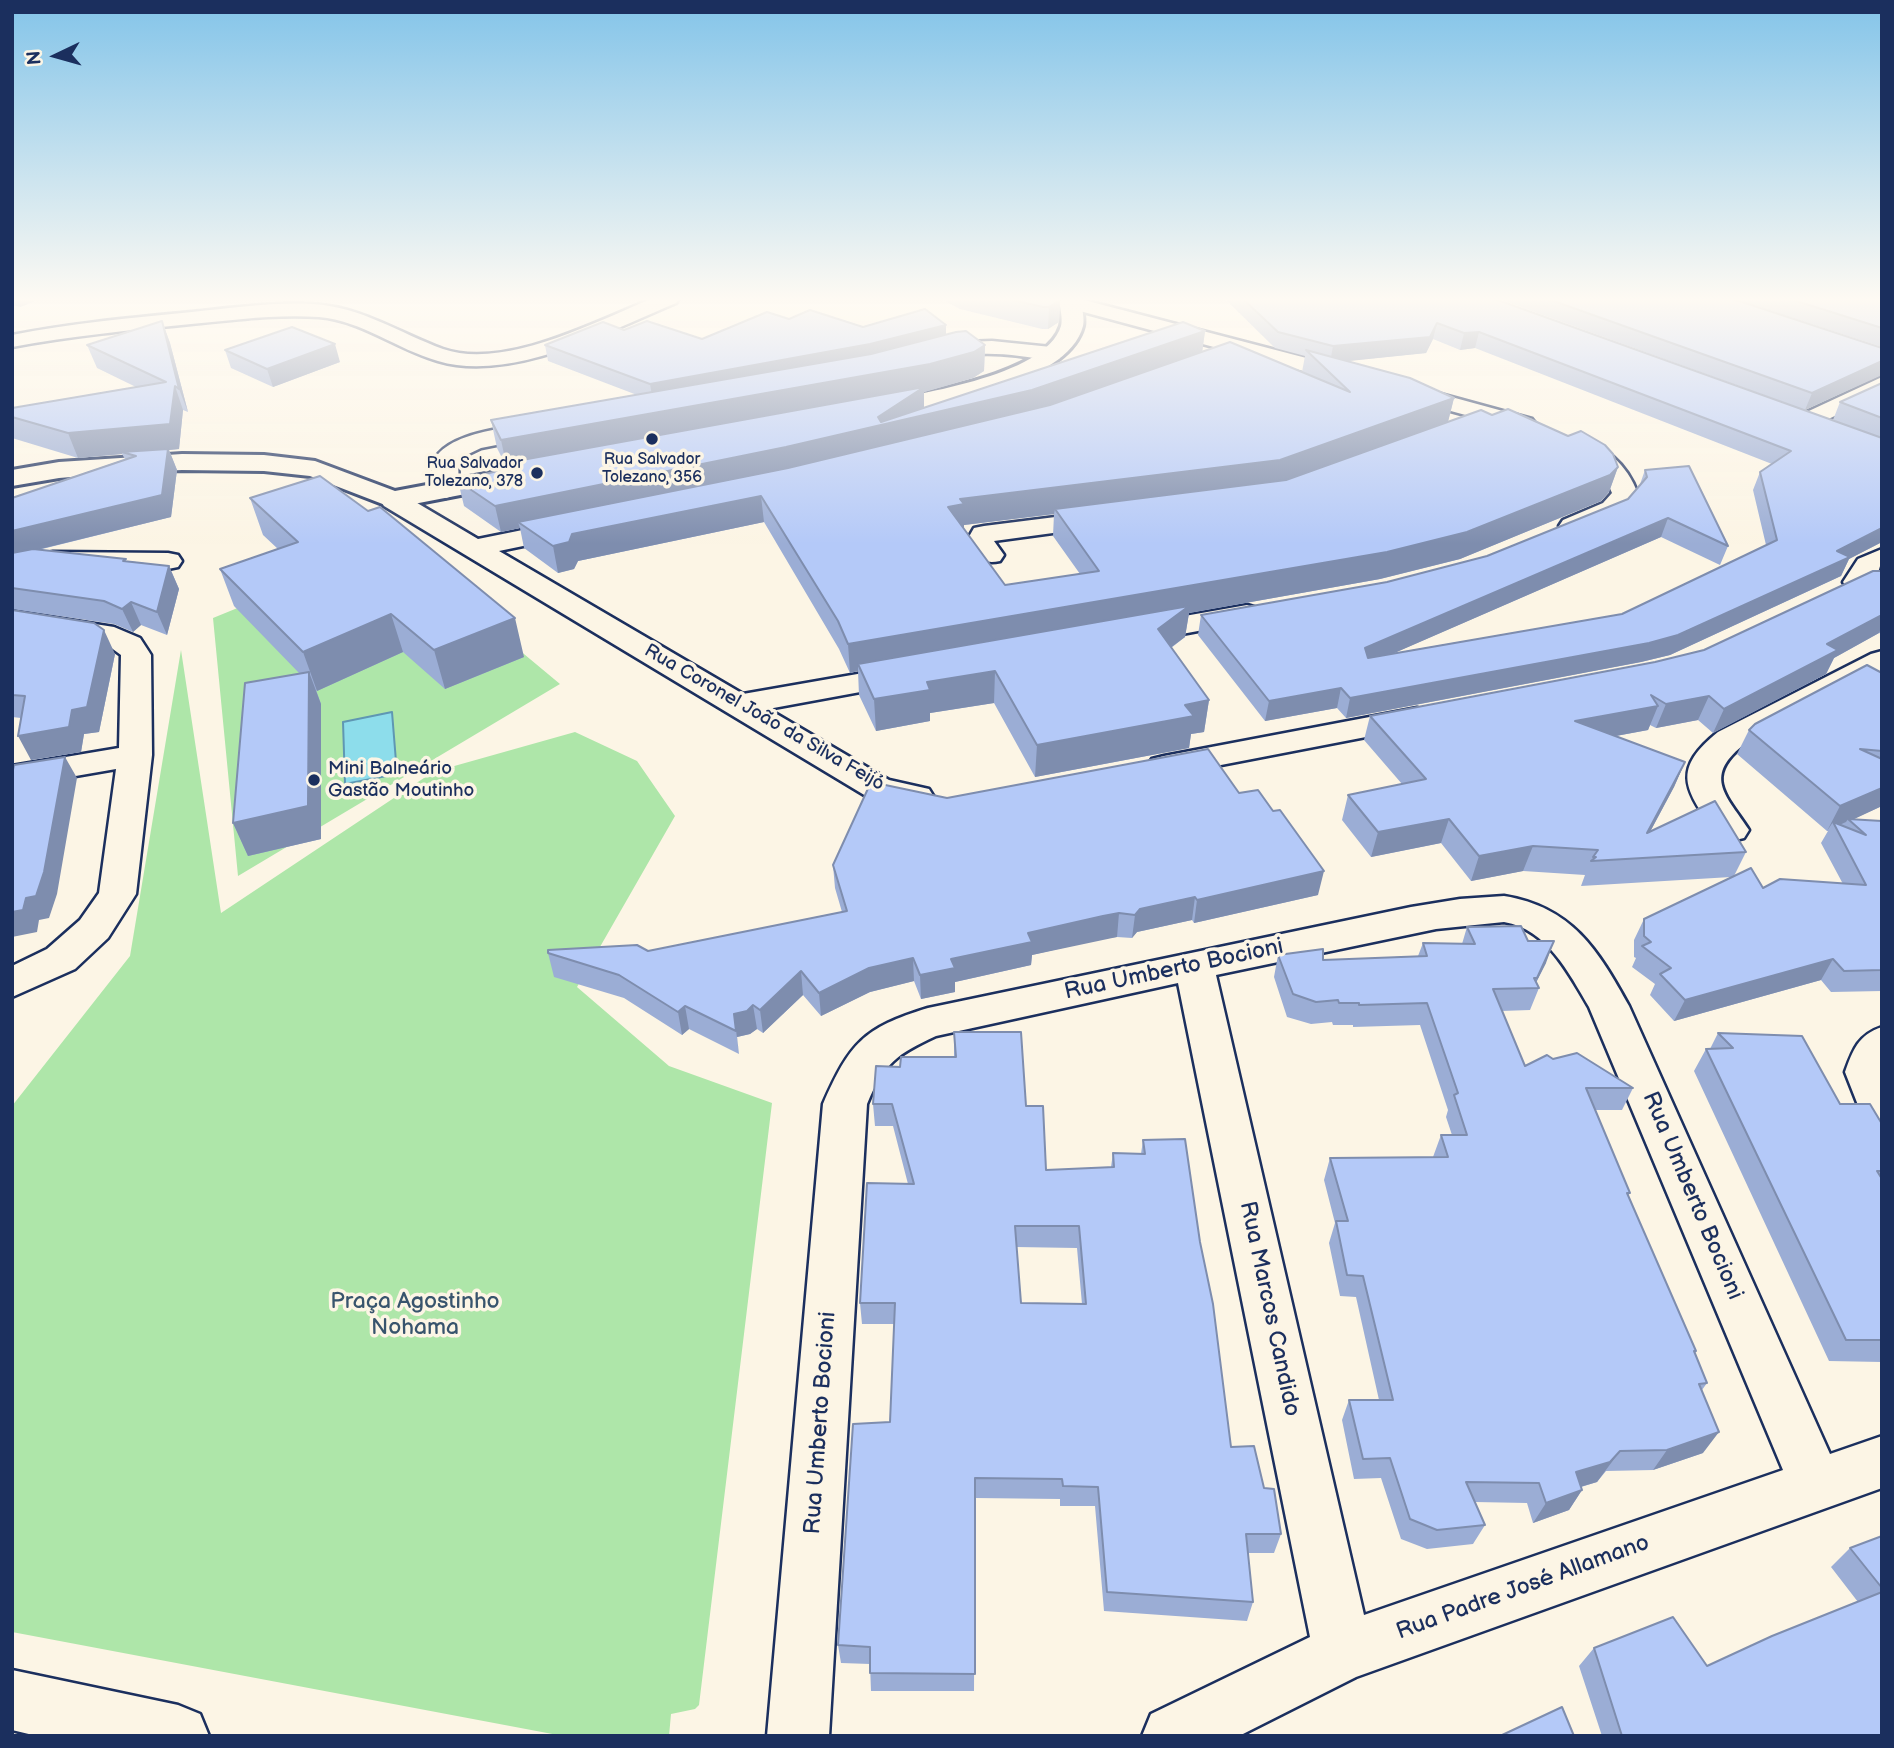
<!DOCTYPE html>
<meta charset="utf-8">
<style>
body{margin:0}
#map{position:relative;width:1894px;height:1748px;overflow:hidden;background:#fcf5e5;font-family:"Balsamiq Sans",sans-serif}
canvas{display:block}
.frame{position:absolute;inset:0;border:14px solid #1b2f5e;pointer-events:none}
.north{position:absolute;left:21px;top:21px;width:70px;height:70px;-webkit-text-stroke:5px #fcf5e5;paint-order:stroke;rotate:265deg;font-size:19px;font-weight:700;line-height:28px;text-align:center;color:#1b2f5e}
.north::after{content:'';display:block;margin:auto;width:24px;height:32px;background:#1b2f5e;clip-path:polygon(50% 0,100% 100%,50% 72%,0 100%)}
</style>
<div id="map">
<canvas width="1894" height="1748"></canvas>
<div class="frame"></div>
<div class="north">N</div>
</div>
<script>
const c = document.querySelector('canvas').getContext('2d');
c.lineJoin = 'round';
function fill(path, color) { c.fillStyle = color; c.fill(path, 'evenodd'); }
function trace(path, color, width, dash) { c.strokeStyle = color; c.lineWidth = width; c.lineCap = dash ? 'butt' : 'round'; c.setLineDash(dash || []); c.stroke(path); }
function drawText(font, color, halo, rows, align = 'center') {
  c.font = font + ' "Balsamiq Sans",sans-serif'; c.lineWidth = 7; c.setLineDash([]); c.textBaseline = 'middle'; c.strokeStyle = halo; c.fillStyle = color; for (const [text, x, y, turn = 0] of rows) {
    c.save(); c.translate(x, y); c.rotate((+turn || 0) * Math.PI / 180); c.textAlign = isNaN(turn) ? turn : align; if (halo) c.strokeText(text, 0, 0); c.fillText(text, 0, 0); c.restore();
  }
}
const green = new Path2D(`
 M387,540L560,684L238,876L213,618L311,578Z
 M181,650L221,913L433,772L575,732L637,761L675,816L577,987L669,1066L772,1103L699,1705L695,1709L671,1714L669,1736H563L12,1632V1106L130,956Z`);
const water = new Path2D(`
 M392,712L397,774L345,784L343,722Z`);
const street = new Path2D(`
 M651,299H679L676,303C609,331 511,383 438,361C396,349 363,321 319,317C276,314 234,320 191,324C131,330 72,336 12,347V335C72,323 131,318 192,312C232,308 273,302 313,304C362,307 399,333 443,349C504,370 595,322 651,299Z
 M1065,299H1080L1360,372L1363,377L1360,382H1344L1065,307L1062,303Z
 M992,341L1051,347L1059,349L1062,354L1059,359L1051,361C1028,357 1004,353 980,354C963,355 942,364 926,360L923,355L926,350L964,342Z
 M1882,377V393L1814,426H1798L1794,421L1798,416Z
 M1404,384L1532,419L1536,424L1532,429L1524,431L1396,396L1393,391L1396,386Z
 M544,422L552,424L556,429L552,434L481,448L458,459L459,490L455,495L446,498L437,495C432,489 432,483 432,475C427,432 514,427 544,422Z
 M1574,438C1605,445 1627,464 1638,494C1623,515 1589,538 1563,532L1559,526L1563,520L1603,503L1612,493C1598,455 1576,466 1562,445L1565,440Z
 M393,492L402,494L478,539L572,520L581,522L585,528L581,534L499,551L743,694L909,665L920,667L925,674L920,681L768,709L889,780L929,789L934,797L929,805L917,808L866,796L384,506L380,500L384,494Z
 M1103,511L1112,513L1116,519L1112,525L994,541L1004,555L1000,561C981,565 976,556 966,542L974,528L984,526Z
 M1882,549C1882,570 1874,595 1847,588L1843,582L1858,559Z
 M53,552L168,553L178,555L182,561L178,567L168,569L53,568L12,575V559Z
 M1247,605L1257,608L1262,614L1257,620L1139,642L1128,639L1124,633L1128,627L1139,624Z
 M12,611L114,627L140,638L151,655L152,755L136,894L108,938L75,969L12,997V966L47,949L80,920L99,893L116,769L12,787V766L119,748L121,655L106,644L12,629Z
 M1882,651V672L1742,746C1703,778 1727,796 1749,830L1744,838L1731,841L1718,838C1689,792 1667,773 1718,732L1871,654Z
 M1417,708L1428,711L1433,718L1428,725L1164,776L1152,773L1147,766L1152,759L1164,756Z
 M1504,896C1572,907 1598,950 1629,1006L1830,1454L1882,1436V1488L1356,1677L1239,1736H1142L1151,1714L1310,1637L1178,983L936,1036C897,1054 884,1063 867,1104L829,1736H767L823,1104C850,1043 863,1028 928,1008L1411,907L1460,899ZM1504,922C1547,929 1569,973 1589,1007L1783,1470L1364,1615L1216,975L1436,929Z
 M1882,1027V1133L1867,1128L1845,1072C1853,1050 1858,1035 1882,1027Z
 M12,1670L178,1705L200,1714L209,1736H37L12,1730Z`);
const secondary = new Path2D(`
 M1059,299H1081C1081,306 1085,318 1083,326C1068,386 926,408 874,417L865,415L862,410L865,405C911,394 1045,378 1061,326C1063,319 1060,307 1059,299Z
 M182,454L264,455L315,461L395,491L512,469L521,471L525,477L521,483L512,485L393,508L310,476L264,471L182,470L119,473L59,478L12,486V470L59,462Z`);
const wall = new Path2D(`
 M12,299H40L20,307L12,305Z
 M941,299H1060L1059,322L1048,329H1042L960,309Z
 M1225,299H1495L1833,420L1840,402L1882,383V542L1849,559L1841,576L1670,655L1641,662L1346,718L1337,708L1265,721L1198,635L1201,615L1387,582L1487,556L1628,499L1639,487L1645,470L1728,546L1720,565L1661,537L1394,653L1622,614L1766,545L1753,490L1760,472L1772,464L1475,348L1460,350L1433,339L1426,353L1346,361L1454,398L1448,421L1618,467L1609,492L1601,501L1460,559L1380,579L1189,613L1185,637L1171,648L1209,700L1204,732L1191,734L1189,748L1035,777L994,703L930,713V721L876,731L859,695L858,671L850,673L839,649L764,522L578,561L574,569L558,573L524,548L520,528L501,532L464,506L458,481L507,468L497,448L491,420L637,395L548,361L545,345L624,330L702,339L789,319L946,334L985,345L984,371L973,378L924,392V408L1205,331L1202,351L1302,372L1305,356L1275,348ZM1054,514L1053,536L1080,574L1005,585L964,529V525Z
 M1499,299H1733L1882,348L1805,410Z
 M1735,299H1882V347Z
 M162,321L170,343L188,412L183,410L179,449L169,450L177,470L171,517L38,550L169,566L179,589L167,635L141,625L133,632L114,624L12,609V498L125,459L122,454L78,458L12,438V408L136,387L97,368L87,345Z
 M225,350L340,362L273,387L231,368Z
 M250,498L524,657L445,689L403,652L317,691L316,690L321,704V839L248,856L233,823L300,674L234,606L220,569L278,549L263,535Z
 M1882,571V634L1879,633L1834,658L1826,674L1713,733L1698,720L1656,728L1650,725L1648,730L1616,736L1685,762L1674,787L1650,832L1746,852L1734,876L1763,888L1843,884L1821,843L1828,831H1827L1737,754L1749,730L1882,673V806L1853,819L1882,821V991L1831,992L1821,980L1674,1021L1650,995L1655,984L1632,967L1636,958L1634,957V940L1644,919L1731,877L1581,886L1585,875L1523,871L1471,881L1441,843L1371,857L1342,820L1348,795L1402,784L1364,740L1370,716L1655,662L1704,650Z
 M12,610L115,654L99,732L84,734L81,752L31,760L21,718L12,717Z
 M1239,793L1318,895L1194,923L1192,920L1137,932L1132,938L1117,937L1101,939L1032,955L1031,965L955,982V992L921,999L914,981L870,992L821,1016L803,995L763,1033L757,1029L750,1034L737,1037L739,1054L689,1029L682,1035L624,998L554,977L548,953L648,951L842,912L835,888L833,865L947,798Z
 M1467,927L1528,941L1546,963L1536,983L1539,988L1530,1010L1501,1011L1525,1066L1553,1059L1633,1088L1622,1110H1595L1630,1193L1628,1196L1696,1351L1695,1354L1707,1383L1702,1390L1703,1453L1653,1470L1606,1471L1597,1482L1581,1487L1582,1490L1569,1510L1533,1523L1527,1503L1475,1502L1485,1525L1473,1544L1427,1549L1401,1539L1381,1478L1354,1479L1342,1420L1349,1400H1379L1356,1297L1340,1296L1329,1243L1335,1223L1324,1180L1330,1158L1433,1157L1441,1135H1452L1446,1117L1448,1110L1420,1025L1353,1027V1025H1333L1332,1022L1311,1024L1287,1017L1274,977L1278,955L1323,960L1418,956L1423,943L1462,944Z
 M954,1032L1026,1106L1046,1170L1111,1167L1113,1153L1141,1154L1143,1140L1200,1242L1231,1447L1264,1488L1281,1534L1274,1553H1248L1253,1602L1247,1621L1104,1611L1095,1506H1060V1499L975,1498L974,1691H871L870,1664L841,1663L838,1645L890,1422L894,1324H862L860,1303L908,1184L893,1126H875L873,1104L900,1067L954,1057ZM1016,1247L1077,1248L1082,1304L1021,1303Z
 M1718,1033L1840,1104L1882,1124V1362L1829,1361L1694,1071L1706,1049H1710Z
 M1882,1536V1736H1602L1579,1666L1594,1648L1707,1666L1858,1602L1831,1567L1850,1548Z`);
const shadedWall = new Path2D(`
 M16,299H40L20,307Z
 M1060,300L1059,322L1048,329L1049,307Z
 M162,321L170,343L188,412L179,389Z
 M1437,323L1433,339L1426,353L1330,363L1333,346Z
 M946,325V341L653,401L650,384Z
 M1205,331L1202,354L1031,414L788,472L518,522L520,528L501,532L495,506L786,447L511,462L512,467L507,468L501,440L985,345L984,371L973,378L924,392V411Z
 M1479,332L1475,348L1460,350L1464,333Z
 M335,344L340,362L273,387L267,369Z
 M1882,361V375L1805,410L1812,393Z
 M175,386L183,410L179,449L169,450L177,470L171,517L12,556V531L168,450L122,452V454L78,458L68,433Z
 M1454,398L1448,422L1275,485L1055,509L1054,514L964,525V531L948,507L960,499Z
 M1618,467L1609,492L1601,501L1460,559L1380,579L1189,613L1185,637L1154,660L858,664V671L850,673L848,644Z
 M761,496L764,522L578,561L574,569L558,573L553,546L572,534Z
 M1668,518L1661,537L1360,668L1365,648Z
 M1882,528V542L1849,559L1841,576L1670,655L1641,662L1346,718L1350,698L1837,551Z
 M169,566L179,589L167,635L157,612Z
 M131,602L141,625L133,632L122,609Z
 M391,614L403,652L317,691L303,652Z
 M1882,615V627L1879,633L1834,658L1826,674L1713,733L1724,709L1827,644Z
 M515,618L524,657L445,689L434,650Z
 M104,630L115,654L99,732L84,734L81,752L31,760L18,736L72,710Z
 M995,671L994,703L930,713V721L876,731L874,699L927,682Z
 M309,672L321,704V839L248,856L233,823Z
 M1341,688L1337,708L1265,721L1269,701Z
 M1709,696L1698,720L1656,728L1666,704Z
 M1209,700L1204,732L1191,734L1189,748L1035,777L1037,745L1185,705Z
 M1658,706L1648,730L1567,745L1575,721Z
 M65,757L77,778L57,894L49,918L39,920L37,932L12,937V912Z
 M1685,762L1674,787L1636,858L1647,833Z
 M1882,788V806L1850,821L1848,819L1846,822L1835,827L1833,822L1827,831L1840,806Z
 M1449,819L1441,843L1371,857L1378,832Z
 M1533,846L1523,871L1471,881L1479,856Z
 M1324,871L1318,895L1194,923L1197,900Z
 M1195,897L1192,920L1137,932L1132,938L1135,915L1140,909Z
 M1119,913L1117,937L1032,955L1031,965L955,982V992L921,999L920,975L951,959L1028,933Z
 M1554,941L1546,963L1533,988L1537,978Z
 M913,958L914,981L870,992L821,1016L819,993L869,968Z
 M1833,959L1821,980L1674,1021L1685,1000Z
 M801,971L803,995L763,1033L760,1010Z
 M753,1005L757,1029L750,1034L737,1037L739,1054L734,1014Z
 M685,1006L689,1029L682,1035L678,1012Z
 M1719,1432L1703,1453L1653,1470L1667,1450Z
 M1620,1451L1597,1482L1563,1492L1576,1472Z
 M1582,1490L1569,1510L1533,1523L1546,1503Z`);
const building = new Path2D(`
 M1009,299H1060V300L1049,307H1043Z
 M1243,299H1495L1882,438V528L1837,551L1850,557L1678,635L1649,643L1350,698L1341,688L1269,701L1201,615L1387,582L1487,556L1628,499L1647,477L1645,470L1689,466L1728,546L1668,518L1365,648L1368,658L1622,614L1777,540L1760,472L1791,451L1479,332L1464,333L1437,323L1430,337L1333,346L1278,332Z
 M1548,299H1733L1882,348V361L1812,393Z
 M1790,299H1882V328Z
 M925,309L946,325L870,344L650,384L545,345L603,322L624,330L647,321L702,339L767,312L789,319L810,310L863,327Z
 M162,321L179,389L175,386L170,424L68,433L12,417V408L166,382L87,345Z
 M1183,322L1205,331L1032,390L786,447L495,506L458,481L513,467L511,462L924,387L878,417L881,422Z
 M292,327L335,344L267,369L225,350Z
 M966,331L985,345L974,352L930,364L501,440L491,420L871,354L956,332Z
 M1230,342L1350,392L1306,350L1410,378L1454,398L1280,460L960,499L964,504L948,507L1005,585L1099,571L1055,509L1286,480L1481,410L1492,415L1508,409L1568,436L1581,431L1605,445L1613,454L1618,467L1610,475L1467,532L1387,552L848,644L838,621L761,496L572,534L569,542L553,546L518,522L788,468L1050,405Z
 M1882,383V418L1840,402Z
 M168,449L162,495L12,531V498L136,456L122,452Z
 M320,476L368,511L380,507L515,618L434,650L391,614L303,652L220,569L298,542L250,498Z
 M33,549L126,559L123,561L169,566L157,612L131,602L122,609L104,601L12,588V553Z
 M1873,571H1882V615L1827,644L1838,650L1724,709L1709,696L1666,704L1651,695L1658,706L1575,721L1685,762L1647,833L1715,801L1746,852L1591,861L1596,857H1593L1598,850L1533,846L1479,856L1449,819L1378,832L1348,795L1426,779L1370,716L1655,662L1704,650Z
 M1189,606L1158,629L1209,700L1185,705L1194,716L1037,745L995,671L927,682L930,690L874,699L858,664Z
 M12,610L94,623L104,630L87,707L72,710L69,727L18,736L25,696L12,695Z
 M1867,665L1882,673V751L1860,749L1882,759V788L1840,806L1749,730L1755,724Z
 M309,672L308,806L233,823L245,683Z
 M1208,749L1239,793L1258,790L1273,811L1280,810L1324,871L1197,900L1195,897L1140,909L1135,915L1119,913L1103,916L1028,933L1032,942L951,959L955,968L920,975L913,958L869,968L819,993L801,971L760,1010L753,1005L747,1011L734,1014L736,1031L685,1006L678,1012L619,975L548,953V950L637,945L648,951L847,911L833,865L871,782L947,798Z
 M65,757L44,872L36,896L26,898L23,910L12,912V774L14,765Z
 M1848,819L1882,821V970L1844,971L1833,959L1685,1000L1660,974L1671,968L1642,946L1651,942L1644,936V919L1751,868L1763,888L1780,879L1866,885L1833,822L1866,835Z
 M1521,926L1528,941H1554L1537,978H1534L1539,988L1493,989L1525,1066L1547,1055L1553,1059L1577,1053L1633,1088H1586L1630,1193H1627L1696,1351H1694L1707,1383L1699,1384L1719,1432L1667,1450L1620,1451L1610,1462L1576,1472L1582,1490L1546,1503L1539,1483L1466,1482L1485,1525L1437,1530L1410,1519L1390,1458L1363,1459L1349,1400H1393L1363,1276L1347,1275L1336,1221H1348L1330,1158L1448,1157L1441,1135H1467L1454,1095L1458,1093L1427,1003L1359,1005V1003H1339L1338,1000L1316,1002L1293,994L1278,955L1323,949V960L1427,956L1423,943L1475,944L1467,927Z
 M954,1032H1021L1026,1106H1043L1046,1170L1114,1167L1113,1153L1145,1154L1143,1140L1185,1139L1200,1242L1213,1304L1231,1447L1254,1446L1264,1488L1274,1489L1281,1534H1246L1253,1602L1107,1592L1098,1487L1063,1486L1062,1479L975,1478V1674L870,1673V1647L838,1645L853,1424L890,1422L895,1303H860L867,1183L914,1184L892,1104H873L876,1066L900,1067L901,1057H956ZM1015,1226H1079L1086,1304L1021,1303Z
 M1718,1033L1802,1036L1840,1104H1870L1882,1124V1171H1877L1882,1179V1340H1846L1706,1049L1733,1048Z
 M1882,1536V1588L1850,1548Z
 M1882,1592V1736H1622L1594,1648L1673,1617L1707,1666L1772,1636Z
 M1562,1707L1574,1736H1500Z`);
const markers = [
 [652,439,7,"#1b2f5e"],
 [537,473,7,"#1b2f5e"],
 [314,780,7,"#1b2f5e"]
];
const farPoinames = [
 ["Rua Salvador",652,460],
 ["Tolezano, 356",652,478],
 ["Rua Salvador",523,464,"right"],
 ["Tolezano, 378",523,482,"right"]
];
const streetNames = [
 ["Rua Coronel João da Silva Feijó",764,718,30]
];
const poiNames = [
 ["Mini Balneário",328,769],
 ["Gastão Moutinho",328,791]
];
const nearStreetnames = [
 ["Rua Umberto Bocioni",1174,970,-12],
 ["Rua Umberto Bocioni",1692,1196,67],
 ["Rua Marcos Candido",1269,1309,78],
 ["Rua Umberto Bocioni",821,1423,-86],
 ["Rua Padre José Allamano",1523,1588,-20]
];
const nearParknames = [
 ["Praça Agostinho",415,1302],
 ["Nohama",415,1328]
];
fill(green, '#aee6a9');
fill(water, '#8dddeb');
trace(water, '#5f97b3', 2);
trace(street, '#1b2f5e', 5);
trace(secondary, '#1b2f5e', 6);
fill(street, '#fcf5e5');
fill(secondary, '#fcf5e5');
fill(wall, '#9badd5');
fill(shadedWall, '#7e8dae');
fill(building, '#b4c9f8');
trace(building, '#7e8dae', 2);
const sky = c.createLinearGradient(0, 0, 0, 544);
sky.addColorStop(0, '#83c4e9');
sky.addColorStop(0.55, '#fefaf3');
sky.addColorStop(1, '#fefaf300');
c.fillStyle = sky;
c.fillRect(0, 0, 1894, 544);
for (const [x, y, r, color] of markers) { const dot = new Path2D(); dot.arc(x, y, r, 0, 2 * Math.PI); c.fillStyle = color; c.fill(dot); trace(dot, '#fcf5e5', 2.5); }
drawText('16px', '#1b2f5e', '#fcf5e5', farPoinames);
drawText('19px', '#1b2f5e', '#fcf5e5', streetNames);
drawText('19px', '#1b2f5e', '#fcf5e5', poiNames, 'left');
drawText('23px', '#1b2f5e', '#fcf5e5', nearStreetnames);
drawText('23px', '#38546d', '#fcf5e5', nearParknames);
</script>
